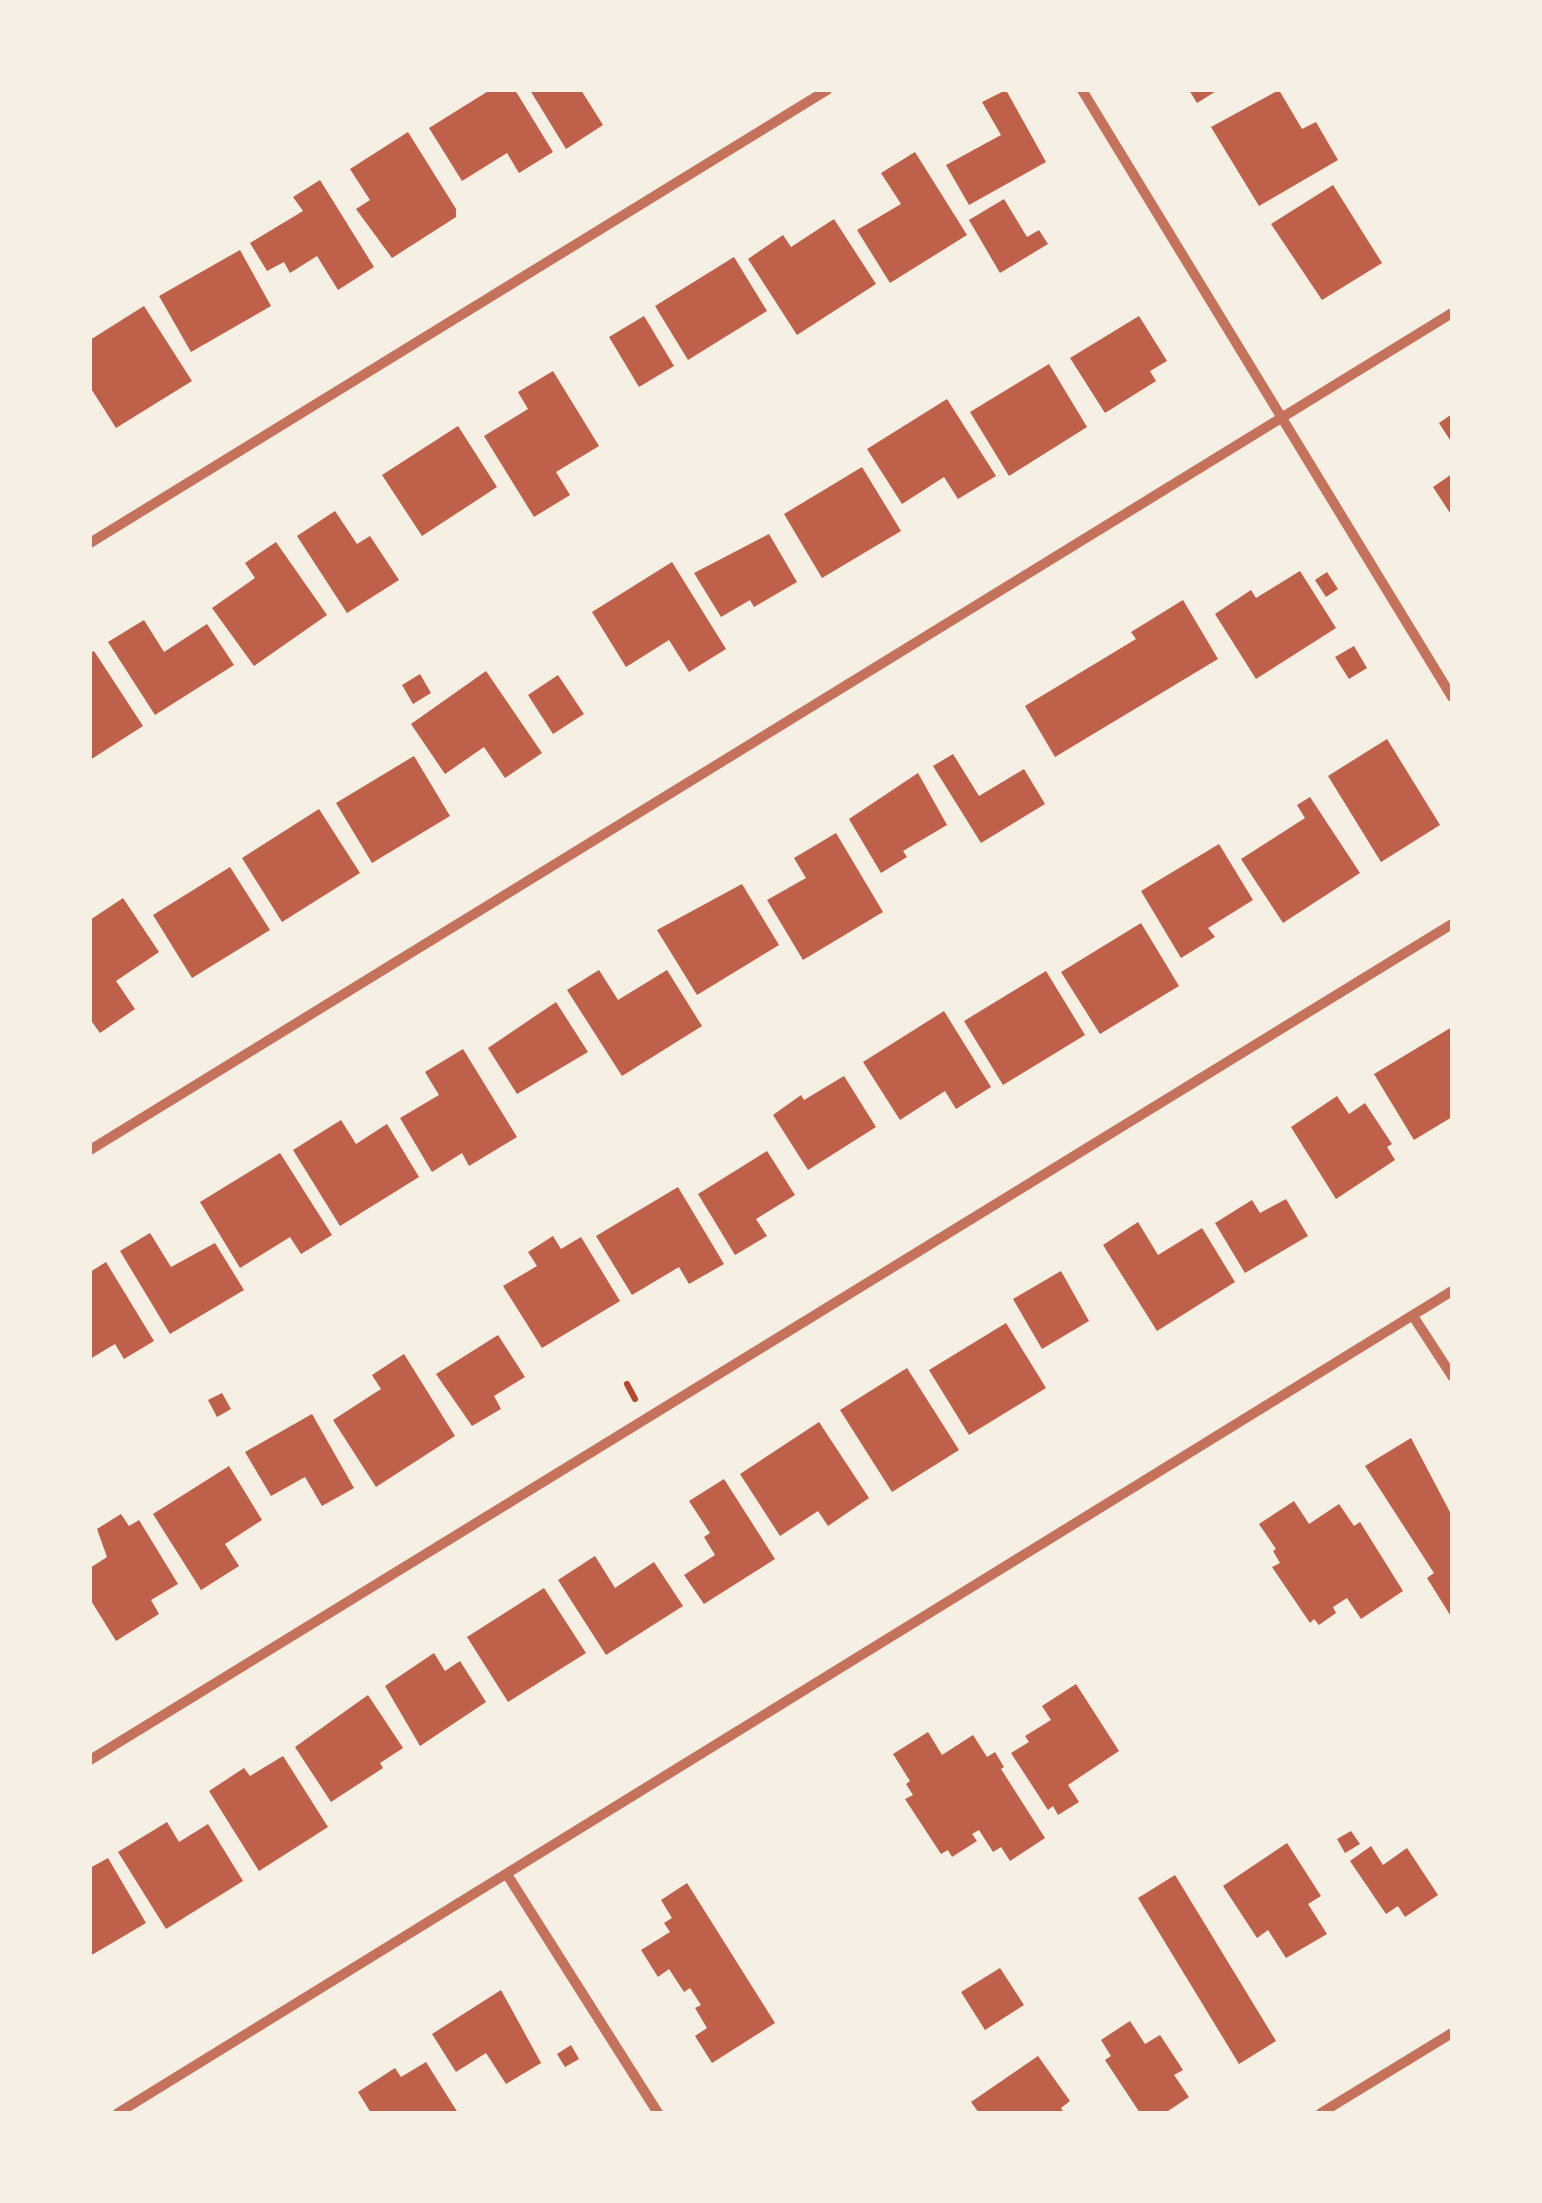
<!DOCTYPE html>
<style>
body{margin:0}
#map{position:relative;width:1542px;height:2203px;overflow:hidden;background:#f6efe4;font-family:"Fira Sans Condensed",sans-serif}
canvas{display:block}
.frame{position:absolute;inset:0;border:92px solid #f6efe4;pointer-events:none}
</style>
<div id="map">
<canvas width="1542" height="2203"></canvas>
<div class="frame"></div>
</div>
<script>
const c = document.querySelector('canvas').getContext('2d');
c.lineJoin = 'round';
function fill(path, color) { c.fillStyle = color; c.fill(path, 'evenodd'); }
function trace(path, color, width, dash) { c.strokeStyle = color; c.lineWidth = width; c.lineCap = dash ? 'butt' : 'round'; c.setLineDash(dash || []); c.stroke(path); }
const building = new Path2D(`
 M490,90H515L553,152L519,173L507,153L462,181L429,128Z
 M530,90H581L603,125L566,149Z
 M1006,90L1046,162L969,205L946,165L1001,135L982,102Z
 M1189,90H1218L1197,103Z
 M1279,90L1302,129L1316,122L1338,160L1259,206L1211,127Z
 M408,132L456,209V217L392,258L356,209L370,200L350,169Z
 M915,152L967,235L890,283L857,230L901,204L881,173Z
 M320,180L374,267L338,290L317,256L290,273L284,262L267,271L250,243L303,211L293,197Z
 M1333,185L1382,263L1322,300L1271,224Z
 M1004,199L1027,237L1039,230L1048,244L1000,273L969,220Z
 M834,219L876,284L797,335L748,259L783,235L791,247Z
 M240,250L271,306L191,352L159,296Z
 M734,257L767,311L688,360L655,306Z
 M144,306L192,381L116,428L90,387V340Z
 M644,316L674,366L639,387L609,337Z
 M1139,316L1167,361L1150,371L1156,381L1105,413L1070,358Z
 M1049,364L1087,427L1009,476L970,412Z
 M553,371L599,446L556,472L570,495L534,517L484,436L528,409L518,392Z
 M947,399L996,476L958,499L944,477L902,504L867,449Z
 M1452,414V443L1439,423Z
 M458,426L497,487L422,536L382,475Z
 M862,467L901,531L822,578L784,514Z
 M1452,474V516L1433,487Z
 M335,511L357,544L370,536L399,580L347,613L297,536Z
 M769,534L797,582L754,607L750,600L721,617L694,573Z
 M276,542L327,615L254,666L212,608L255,578L245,563Z
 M672,562L726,649L689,672L669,640L626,667L592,612Z
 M1300,571L1336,628L1256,679L1215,614L1251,590L1256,598Z
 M1327,572L1338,589L1326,597L1315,580Z
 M1183,600L1218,659L1055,757L1025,706L1136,639L1131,632Z
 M144,620L164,652L207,624L234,665L155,715L108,642Z
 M1354,646L1367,668L1349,679L1335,657Z
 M94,651L143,726L90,760V653Z
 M486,671L542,753L505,778L484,747L445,774L411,724Z
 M420,674L431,693L413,704L402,685Z
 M558,675L584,714L553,734L528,695Z
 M1387,739L1440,825L1381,862L1328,776Z
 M953,754L979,796L1024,769L1045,804L981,843L933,766Z
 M414,756L450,816L372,863L336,803Z
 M918,773L947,825L903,851L907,857L881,873L849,819Z
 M1310,797L1360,873L1283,923L1241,859L1305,818L1297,805Z
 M319,809L360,873L282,922L242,858Z
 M836,833L883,912L803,960L767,900L806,878L794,858Z
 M1219,844L1253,900L1208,928L1215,937L1181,958L1141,891Z
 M230,867L270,930L192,978L153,915Z
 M742,884L779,945L697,995L657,930Z
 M123,898L159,952L116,981L135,1009L100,1033L90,1019V920Z
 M1141,923L1179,986L1100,1034L1061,972Z
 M599,970L618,1000L667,970L702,1026L622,1076L567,990Z
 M1046,971L1085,1035L1003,1085L964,1021Z
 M556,1002L588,1052L517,1094L488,1048Z
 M944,1011L991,1087L956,1109L945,1091L900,1120L863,1062Z
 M1452,1027V1117L1414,1140L1374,1074Z
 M463,1049L517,1137L469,1166L462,1153L432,1172L400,1118L439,1095L425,1072Z
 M844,1076L876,1127L808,1170L773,1115L801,1095L804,1100Z
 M1337,1096L1349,1114L1365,1103L1392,1144L1387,1147L1395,1160L1336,1199L1291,1127Z
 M341,1120L356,1144L387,1124L419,1177L340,1226L293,1150Z
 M767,1151L795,1195L756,1219L767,1236L735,1255L698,1194Z
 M280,1153L332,1235L301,1254L290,1237L240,1268L200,1202Z
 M678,1187L724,1264L689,1284L679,1267L632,1295L596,1236Z
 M1286,1199L1308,1236L1245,1273L1215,1223L1252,1200L1260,1213Z
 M1138,1222L1158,1255L1202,1228L1235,1282L1157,1331L1103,1245Z
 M150,1233L171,1267L215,1243L244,1290L170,1334L120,1251Z
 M553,1236L561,1249L581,1237L620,1301L542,1348L503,1286L537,1266L528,1252Z
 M106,1262L154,1341L124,1359L115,1344L90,1359V1272Z
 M1061,1271L1089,1321L1042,1349L1013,1299Z
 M1006,1323L1046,1388L969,1435L929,1370Z
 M498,1335L525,1377L494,1396L501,1409L472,1426L436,1374Z
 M404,1354L455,1436L376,1487L333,1420L381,1389L372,1375Z
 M907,1368L959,1450L892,1492L840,1410Z
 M222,1393L231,1409L217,1417L208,1400Z
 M312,1414L354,1488L322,1506L305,1477L271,1496L245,1452Z
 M819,1422L869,1498L828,1526L818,1511L780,1536L740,1474Z
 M1411,1438L1452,1516V1618L1427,1578L1434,1573L1365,1466Z
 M229,1466L262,1520L225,1544L239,1566L201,1590L153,1514Z
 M724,1479L775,1559L704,1604L684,1575L715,1555L704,1537L710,1533L689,1501Z
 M1294,1501L1309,1524L1339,1504L1354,1526L1360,1522L1403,1591L1361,1619L1347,1598L1333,1607L1336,1613L1319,1625L1314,1619L1310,1623L1272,1567L1280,1563L1273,1551L1276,1549L1259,1524Z
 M121,1514L129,1526L139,1520L178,1584L151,1600L159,1614L116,1641L90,1599V1568L107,1557L97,1529Z
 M595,1556L615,1588L654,1562L683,1606L606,1655L558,1580Z
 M544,1588L586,1653L508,1702L467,1637Z
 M434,1653L445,1671L460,1661L486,1702L420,1746L385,1686Z
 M1076,1684L1119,1751L1068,1785L1079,1802L1058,1815L1053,1806L1048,1810L1011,1753L1029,1742L1025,1736L1051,1720L1042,1706Z
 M368,1695L403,1748L380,1763L383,1768L331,1802L295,1747Z
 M928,1732L942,1755L973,1735L987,1757L995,1752L1004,1767L1001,1769L1045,1838L1010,1861L1001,1847L993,1852L979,1830L972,1834L977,1841L952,1857L948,1850L941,1854L905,1799L913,1795L906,1784L910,1781L893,1754Z
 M283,1756L328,1827L259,1871L209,1791L244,1768L250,1776Z
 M167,1822L179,1842L208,1824L243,1881L166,1929L118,1852Z
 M1351,1831L1360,1844L1345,1853L1337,1839Z
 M1287,1843L1321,1896L1308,1904L1327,1934L1286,1958L1268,1930L1257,1938L1223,1886Z
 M1371,1846L1383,1865L1407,1848L1438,1895L1405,1917L1398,1906L1386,1914L1350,1861Z
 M108,1858L146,1923L90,1956V1868Z
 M1175,1875L1276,2041L1239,2064L1138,1898Z
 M687,1883L775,2023L712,2063L695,2036L707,2028L695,2008L701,2005L690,1988L684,1992L669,1969L658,1977L641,1950L670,1932L664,1923L672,1918L661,1900Z
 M1000,1968L1024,2005L985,2030L961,1992Z
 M501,1990L541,2063L506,2084L486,2053L456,2072L432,2034Z
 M1130,2021L1145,2044L1160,2035L1183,2070L1174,2075L1189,2097L1165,2113H1140L1105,2060L1111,2056L1101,2040Z
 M571,2045L579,2059L565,2067L557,2054Z
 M1038,2056L1070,2101L1061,2108L1064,2113H979L971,2102Z
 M426,2062L458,2113H371L358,2092L395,2068L401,2077Z`);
const path = new Path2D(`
 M627,1384L635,1399`);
const minor = new Path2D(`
 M1082,90L1452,697
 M90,543L827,90
 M90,1150L1452,313
 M1413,1316L1452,1376
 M90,1760L1452,924
 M508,1876L658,2113
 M118,2113L1452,1291
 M1321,2113L1452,2033`);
fill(building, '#bf614a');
trace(path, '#b5482f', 6);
trace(minor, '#c5725c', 10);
</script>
